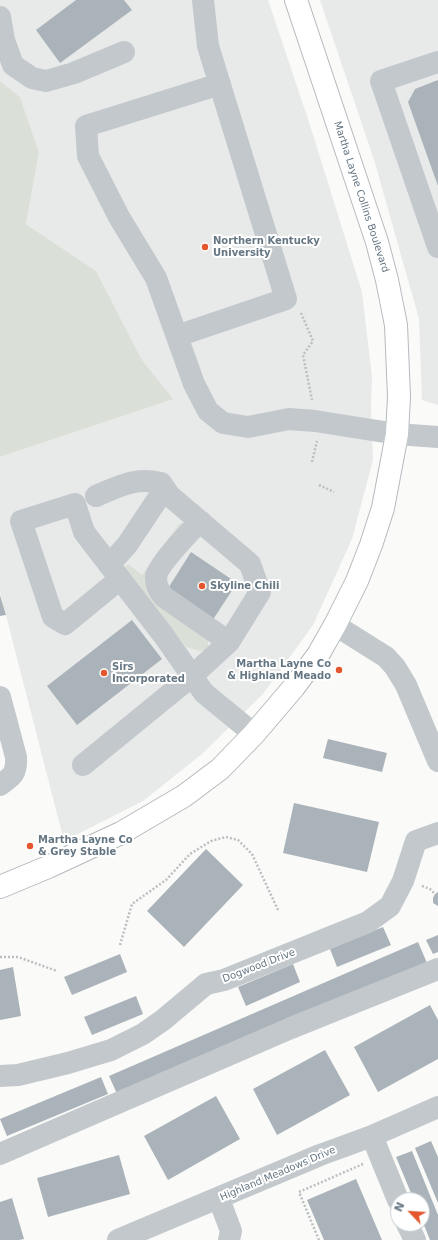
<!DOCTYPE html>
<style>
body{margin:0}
#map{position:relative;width:438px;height:1240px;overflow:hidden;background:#fafaf8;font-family:"DejaVu Sans",sans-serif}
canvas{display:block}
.north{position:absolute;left:390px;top:1192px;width:40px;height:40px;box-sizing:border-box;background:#fff;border:1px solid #c1c8cd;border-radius:50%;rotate:295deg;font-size:11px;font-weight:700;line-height:16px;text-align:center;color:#657683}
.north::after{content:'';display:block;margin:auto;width:14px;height:18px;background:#e4572e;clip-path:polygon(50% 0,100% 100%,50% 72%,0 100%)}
</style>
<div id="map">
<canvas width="438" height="1240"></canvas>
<div class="north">N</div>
</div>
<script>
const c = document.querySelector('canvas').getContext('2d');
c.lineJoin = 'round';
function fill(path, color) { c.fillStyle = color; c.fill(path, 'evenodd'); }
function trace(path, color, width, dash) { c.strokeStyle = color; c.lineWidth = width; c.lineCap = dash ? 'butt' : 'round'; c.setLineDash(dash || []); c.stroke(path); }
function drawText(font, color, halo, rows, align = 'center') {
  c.font = font + ' "DejaVu Sans",sans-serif'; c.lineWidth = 4; c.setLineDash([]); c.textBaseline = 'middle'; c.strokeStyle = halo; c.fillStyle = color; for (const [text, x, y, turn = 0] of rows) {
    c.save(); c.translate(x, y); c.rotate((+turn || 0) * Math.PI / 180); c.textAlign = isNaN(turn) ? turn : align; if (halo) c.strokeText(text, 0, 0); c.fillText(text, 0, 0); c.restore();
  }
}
const built = new Path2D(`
 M0,0H268L309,122L362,292L372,377L371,407L373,460L352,539L313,625L263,694L202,754L143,801L64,841L0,592V457L172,399L142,360L96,271L26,224L39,152L20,97L0,81Z
 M320,0H438V405L422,400L419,319L375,163Z`);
const green = new Path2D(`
 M0,81L20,97L39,152L26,224L96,271L142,360L173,399L0,457Z
 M180,523H184L148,573L208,638V649L200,651L186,647L124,568L128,564L142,575Z`);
const building = new Path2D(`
 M76,0H124L132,10L60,63L36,30Z
 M438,80V186L408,102L415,89Z
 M191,552L237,583L212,621L167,590Z
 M0,595L6,615L0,616Z
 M132,620L162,659L77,725L47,686Z
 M328,739L387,753L382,772L323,758Z
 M294,803L379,822L367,872L283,853Z
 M206,849L243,885L184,947L147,911Z
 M438,892V906L433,903V898L435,894Z
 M383,927L391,945L337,967L330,949Z
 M438,935V952L433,954L426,940Z
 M418,942L427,963L118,1096L109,1076Z
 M120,954L127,972L72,995L64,977Z
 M293,964L300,982L246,1006L238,987Z
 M13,967L21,1016L0,1020V970Z
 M136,996L143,1014L92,1035L84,1017Z
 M430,1005L438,1020V1059L378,1092L354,1047Z
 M325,1050L350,1095L277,1135L253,1089Z
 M101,1077L108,1094L7,1136L0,1119Z
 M216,1096L240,1139L168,1180L144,1136Z
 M431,1141L438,1157V1203L415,1148Z
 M412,1151L438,1215V1240H430L422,1220V1200H414L396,1157Z
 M119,1155L130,1194L48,1217L37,1178Z
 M356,1179L382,1240H324L307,1200Z
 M12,1198L24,1239L19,1240H0V1202Z`);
const path = new Path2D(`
 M301,313L313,341L303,355L312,400
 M312,462L317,441
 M319,485L334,492
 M422,886L430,889L435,894
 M120,945L132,904L166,880L190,854L211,841L226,837L238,840L252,854L278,910
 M0,957H18L57,971
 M319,1240L299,1192L363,1164`);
const minor = new Path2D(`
 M0,17L4,40L13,65L32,78L46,81L74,73L124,52
 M438,62L381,81L438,247
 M220,84L86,126L88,156L119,217L156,278L194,384L208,411L223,423L248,427L289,419L315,421L397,434L438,437
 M177,336L286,299L208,46L203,0
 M96,496C120,486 134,477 161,483L170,496
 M200,521C190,532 158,564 156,577C156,586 159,591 164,597L229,642
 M120,579L65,624L53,617L21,521L75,504L84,532L164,636L204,693L254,734
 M335,625L386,657L395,667L406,685L438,761
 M0,697L16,757C17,773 13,776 0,785
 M83,765L192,676L229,642L260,592L250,564L170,496L159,497L127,545L109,565
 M0,1076L18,1075L68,1063L111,1050L143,1034L163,1020L206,984L224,980L368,922L390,906L403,881L416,841L438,833
 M372,1136L398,1200
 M0,1154L291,1028L438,969
 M219,1199L231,1231L229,1240
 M407,1224L415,1240
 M118,1240L320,1155L372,1136L438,1107`);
const major = new Path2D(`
 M0,887L48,867L121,833L184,796L220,769L254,734L294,687L318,655L335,625L357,581L371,545L383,508L397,434L399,397L396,325L387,280L377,242L296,0`);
const markers = [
 [205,247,4,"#e4572e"],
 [202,586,4,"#e4572e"],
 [339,670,4,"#e4572e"],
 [104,673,4,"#e4572e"],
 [30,846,4,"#e4572e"]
];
const streetNames = [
 ["Martha Layne Collins Boulevard",361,197,72],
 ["Dogwood Drive",259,966,-21],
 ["Highland Meadows Drive",278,1174,-23]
];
const poiNames = [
 ["Northern Kentucky",213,241],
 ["University",213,253],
 ["Skyline Chili",210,586],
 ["Martha Layne Co",331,664,"right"],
 ["& Highland Meado",331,676,"right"],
 ["Sirs",112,667],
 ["Incorporated",112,679],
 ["Martha Layne Co",38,840],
 ["& Grey Stable",38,852]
];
fill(built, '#e8e9e9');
fill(green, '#dadfd7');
fill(building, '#aab3b9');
trace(major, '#b5babe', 24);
trace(path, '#bbbfc2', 2.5, [2, 2]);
trace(minor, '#c3c8cc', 22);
trace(major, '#fff', 22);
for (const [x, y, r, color] of markers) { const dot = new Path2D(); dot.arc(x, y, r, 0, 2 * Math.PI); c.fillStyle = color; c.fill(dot); trace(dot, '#fff', 1.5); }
drawText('10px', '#657683', '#fff', streetNames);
drawText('bold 10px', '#657683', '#fff', poiNames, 'left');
</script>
